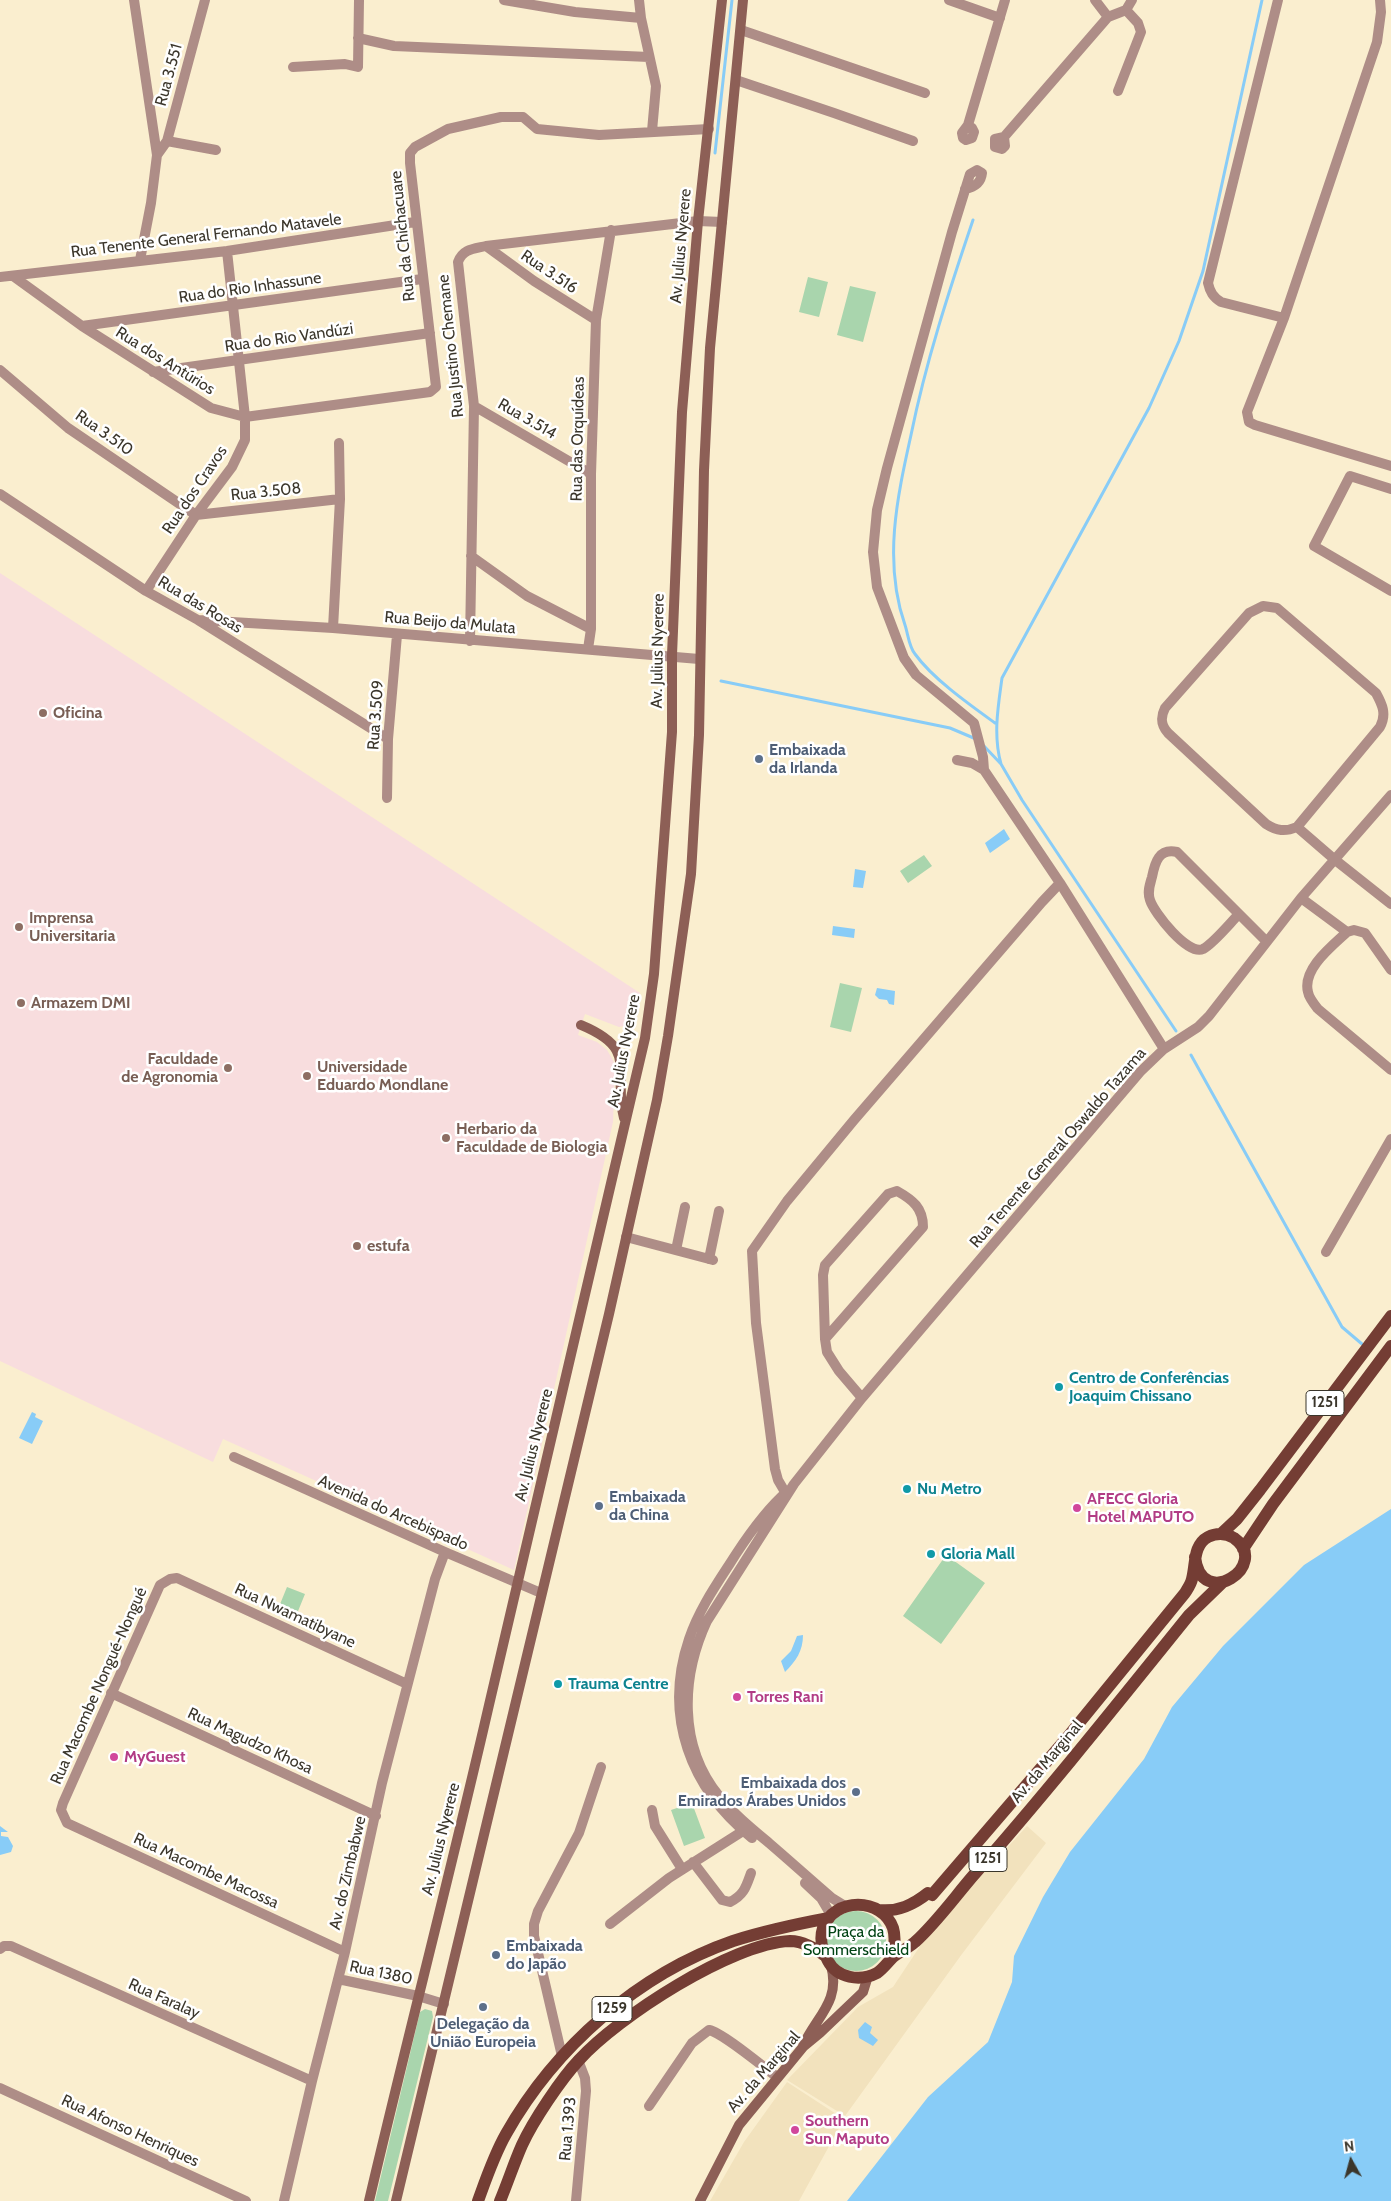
<!DOCTYPE html>
<meta charset="utf-8">
<style>
body{margin:0}
#map{position:relative;width:1391px;height:2201px;overflow:hidden;background:#faeecf;font-family:Cabin,sans-serif}
canvas{display:block}
.north{position:absolute;left:1326px;top:2136px;width:50px;height:50px;-webkit-text-stroke:4px #fff;paint-order:stroke;rotate:353deg;font-size:14px;font-weight:700;line-height:20px;text-align:center;color:#3b362b}
.north::after{content:'';display:block;margin:auto;width:18px;height:22px;background:#3b362b;clip-path:polygon(50% 0,100% 100%,50% 72%,0 100%)}
</style>
<div id="map">
<canvas width="1391" height="2201"></canvas>
<div class="north">N</div>
</div>
<script>
const c = document.querySelector('canvas').getContext('2d');
c.lineJoin = 'round';
function fill(path, color) { c.fillStyle = color; c.fill(path, 'evenodd'); }
function trace(path, color, width, dash) { c.strokeStyle = color; c.lineWidth = width; c.lineCap = dash ? 'butt' : 'round'; c.setLineDash(dash || []); c.stroke(path); }
function drawText(font, color, halo, rows, align = 'center') {
  c.font = font + ' Cabin,sans-serif'; c.lineWidth = 5; c.setLineDash([]); c.textBaseline = 'middle'; c.strokeStyle = halo; c.fillStyle = color; for (const [text, x, y, turn = 0] of rows) {
    c.save(); c.translate(x, y); c.rotate((+turn || 0) * Math.PI / 180); c.textAlign = isNaN(turn) ? turn : align; if (halo) c.strokeText(text, 0, 0); c.fillText(text, 0, 0); c.restore();
  }
}
const built = new Path2D(`
 M1027,1826L1046,1843L962,1954L845,2116L787,2080L858,2007L893,1987L928,1934Z
 M787,2082L844,2119L799,2201H710L744,2142Z`);
const education = new Path2D(`
 M0,573L640,993L631,1023L628,1025L619,1027L585,1014L578,1035L597,1042L607,1050L613,1060L615,1068L613,1122L514,1570L223,1439L213,1462L0,1361Z`);
const green = new Path2D(`
 M808,277L828,282L819,317L799,312Z
 M850,286L876,292L863,342L837,335Z
 M924,855L932,866L908,883L900,871Z
 M840,983L862,988L851,1032L830,1027Z
 M946,1555L985,1583L941,1644L903,1616Z
 M287,1587L305,1594L294,1621L276,1614Z
 M692,1803L705,1838L684,1846L671,1810Z
 M826 1941a30 30 0 1 1 60 0a30 30 0 1 1-60 0Z
 M425,2009L432,2011L433,2017L388,2201H375L420,2012Z`);
const water = new Path2D(`
 M1004,829L1010,839L990,853L985,843Z
 M855,869L866,871L863,888L853,887Z
 M833,926L855,929L854,938L832,935Z
 M877,988L895,991L894,1005L889,1004L887,1000L879,999L875,995Z
 M32,1412L36,1414L35,1417L43,1421L32,1444L19,1438Z
 M1391,1509V2201H847L928,2097L988,2042L1012,1982L1014,1956L1043,1897L1070,1852L1144,1759L1172,1707L1223,1646L1304,1565Z
 M803,1635C803,1651 796,1661 785,1672L781,1661L791,1651L797,1636Z
 M0,1826L8,1832H1V1836L8,1837L13,1846L11,1852L0,1855Z
 M865,2022L872,2027L870,2033L878,2040L873,2046L859,2038L858,2030Z`);
const stream = new Path2D(`
 M715,153L732,0
 M973,220C949,291 926,361 911,435C897,498 883,562 905,625C908,634 909,647 915,654C933,679 970,705 995,723
 M721,681L950,728L976,739
 M984,746L1001,764L1022,800L1176,1031
 M1001,764C993,735 998,707 1002,678L1149,408L1179,341L1203,271L1262,0
 M1191,1055L1342,1327L1362,1344`);
const minor = new Path2D(`
 M134,0L157,155L151,203L140,260
 M504,0L575,12L641,18
 M639,0L641,18L656,86L652,131
 M949,0L1000,18
 M1278,0L1208,283C1210,292 1213,297 1221,302L1284,318
 M1380,0L1381,12L1377,42L1284,318L1247,412L1249,422L1255,425L1391,466
 M1108,17L1126,10L1132,0
 M741,30L925,93
 M358,38L394,46L649,57
 M293,67L345,64L358,67L359,0
 M736,80L834,113L913,141
 M1118,91L1141,32L1138,23L1126,10
 M968,125L972,128L974,132L972,138L966,140L963,138L962,133L968,125L1005,0
 M1004,137L1005,146L1002,149L995,147V139L1004,137L1108,17L1095,0
 M167,141L216,150
 M157,155L167,141L205,0
 M965,189C975,187 981,183 982,173L977,170L970,174L952,232L887,468L877,510L873,552L877,587L904,658L916,675L974,723L983,757L984,770
 M486,246L534,281L596,320
 M13,276L82,326L211,408L245,417L430,392L436,387L410,163V153L415,147L448,129L501,117H523L537,129L599,135L709,129
 M0,277L227,251L415,222
 M82,326L422,279
 M0,370L68,428L196,515L340,499
 M153,372L430,333
 M474,406L591,474
 M1391,489L1350,476L1314,546L1391,591
 M0,494L146,591L198,620L388,739
 M471,556L527,596L591,629
 M146,591L196,515L232,467L245,440V417L227,251
 M198,620L333,628L699,659
 M333,628L340,499L339,443
 M470,641L474,406L458,262C463,249 473,249 486,246L698,221L722,222
 M588,649L591,629V474L596,320L611,230
 M957,760L972,763L984,770L1060,883
 M387,798L388,739L397,635
 M1297,827C1285,832 1277,831 1266,824L1168,733C1161,725 1160,718 1165,708L1249,613L1263,606L1277,608L1376,693C1382,704 1387,714 1380,727L1297,827L1334,859L1391,904
 M1301,898L1347,932C1332,946 1302,969 1308,992C1309,998 1314,1004 1318,1009L1391,1070
 M1239,914C1230,923 1214,943 1203,949C1188,956 1154,913 1150,900C1147,892 1150,884 1152,877C1155,862 1159,848 1177,852L1266,941
 M1347,932L1354,930L1365,933L1391,970
 M626,1237L713,1260
 M676,1250L685,1207
 M1326,1252L1391,1139
 M709,1259L719,1211
 M825,1339L923,1227C923,1208 913,1200 897,1191L888,1194L825,1265L823,1275L825,1339L827,1352L839,1371L862,1398
 M234,1457L445,1552L541,1593
 M785,1492L778,1480L775,1469L756,1323L752,1251L787,1201L854,1120L1042,902L1060,883L1164,1049
 M111,1693L376,1816
 M652,1810L655,1826L682,1869
 M752,1838C690,1788 663,1716 689,1639C698,1612 714,1588 729,1565C744,1541 761,1516 782,1496
 M693,1862L722,1900L730,1902C744,1895 746,1887 751,1873
 M805,1883L821,1898L831,1915
 M845,1906L832,1898C811,1880 790,1861 769,1843C751,1828 734,1814 719,1796C678,1746 681,1677 707,1621L794,1484L862,1398L1140,1072L1164,1049L1198,1027L1209,1016L1301,898L1391,795
 M610,1924L669,1878L743,1831
 M0,1949L4,1946H11L312,2081
 M345,1952L67,1823L61,1810L63,1803L160,1585L170,1579L177,1578L407,1684
 M338,1979L418,1996L444,2004
 M562,2056L534,1936V1924L538,1911L579,1833L601,1767
 M0,2088L246,2201
 M649,2106L692,2043L709,2030C723,2033 762,2066 777,2077
 M284,2201L312,2081L345,1952L382,1783L435,1579L445,1552
 M576,2201L586,2091L585,2078L578,2060`);
const secondary = new Path2D(`
 M581,1025C641,1050 612,1071 624,1118
 M803,2046C816,2017 841,2001 831,1966
 M369,2201C408,2035 451,1871 489,1705C540,1482 593,1260 645,1038L654,974L672,732V655L682,412L698,221L722,0
 M396,2201L609,1314L657,1100L668,1036L691,874L699,735L704,470L710,348L743,0
 M700,2201L739,2125L803,2047L820,2033L863,1992L868,1976`);
const primary = new Path2D(`
 M1221,1534L1237,1519L1260,1490L1391,1316
 M1243,1549L1273,1504L1391,1346
 M879,1910C898,1912 913,1905 928,1893L932,1895L1066,1739L1185,1593C1188,1588 1191,1584 1192,1579C1196,1564 1193,1545 1208,1537C1216,1533 1226,1533 1234,1538C1272,1565 1201,1612 1195,1557
 M892,1958C894,1948 896,1938 893,1928C882,1897 834,1897 823,1928C819,1940 822,1950 828,1961C837,1978 860,1982 877,1973C883,1969 888,1962 893,1957C900,1952 908,1948 915,1942C936,1923 954,1898 972,1877C1047,1792 1118,1703 1189,1615L1222,1583
 M478,2201C486,2179 494,2155 506,2134C555,2047 638,1974 733,1941C764,1931 797,1924 829,1918
 M500,2201C508,2182 514,2163 522,2145C533,2121 561,2079 579,2060C618,2017 732,1943 790,1941C803,1941 814,1948 824,1955`);
const markers = [
 [43,713,5,"#8d6e63"],
 [759,759,5,"#5c6f8a"],
 [19,927,5,"#8d6e63"],
 [21,1003,5,"#8d6e63"],
 [228,1068,5,"#8d6e63"],
 [307,1076,5,"#8d6e63"],
 [446,1138,5,"#8d6e63"],
 [357,1246,5,"#8d6e63"],
 [1059,1387,5,"#0f9aa8"],
 [907,1489,5,"#0f9aa8"],
 [599,1506,5,"#5c6f8a"],
 [1077,1508,5,"#d1479c"],
 [931,1554,5,"#0f9aa8"],
 [558,1684,5,"#0f9aa8"],
 [737,1697,5,"#d1479c"],
 [114,1757,5,"#d1479c"],
 [856,1792,5,"#5c6f8a"],
 [496,1955,5,"#5c6f8a"],
 [483,2007,5,"#5c6f8a"],
 [795,2130,5,"#d1479c"]
];
const shields = [
 [1325,1403,38],
 [988,1859,38],
 [612,2009,40]
];
const shieldNames = [
 ["1251",1325,1403],
 ["1251",988,1859],
 ["1259",612,2009]
];
const streetNames = [
 ["Rua 3.551",169,75,-75],
 ["Rua Tenente General Fernando Matavele",206,236,-7],
 ["Rua da Chichacuare",403,236,-96],
 ["Av. Julius Nyerere",681,246,-85],
 ["Rua 3.516",549,272,34],
 ["Rua do Rio Inhassune",250,288,-8],
 ["Rua do Rio Vandúzi",289,338,-8],
 ["Rua Justino Chemane",451,346,-96],
 ["Rua dos Antúrios",165,361,32],
 ["Rua 3.514",527,419,30],
 ["Rua 3.510",104,433,35],
 ["Rua das Orquídeas",578,439,-89],
 ["Rua dos Cravos",195,490,-56],
 ["Rua 3.508",266,492,-6],
 ["Rua das Rosas",200,605,31],
 ["Rua Beijo da Mulata",450,623,5],
 ["Av. Julius Nyerere",658,651,-89],
 ["Rua 3.509",376,715,-86],
 ["Av. Julius Nyerere",624,1051,-79],
 ["Rua Tenente General Oswaldo Tazama",1058,1148,-49],
 ["Av. Julius Nyerere",534,1445,-76],
 ["Avenida do Arcebispado",393,1513,24],
 ["Rua Nwamatibyane",295,1616,25],
 ["Rua Macombe Nongué-Nongué",99,1686,-66],
 ["Rua Magudzo Khosa",250,1741,25],
 ["Av. da Marginal",1047,1762,-50],
 ["Av. Julius Nyerere",441,1839,-76],
 ["Rua Macombe Macossa",206,1871,25],
 ["Av. do Zimbabwe",348,1873,-77],
 ["Rua 1380",381,1973,12],
 ["Rua Faralay",164,1999,24],
 ["Av. da Marginal",764,2072,-49],
 ["Rua 1.393",568,2129,-85],
 ["Rua Afonso Henriques",130,2131,25]
];
const educationNames = [
 ["Oficina",53,713],
 ["Imprensa",29,918],
 ["Universitaria",29,936],
 ["Armazem DMI",31,1003],
 ["Faculdade",218,1059,"right"],
 ["de Agronomia",218,1077,"right"],
 ["Universidade",317,1067],
 ["Eduardo Mondlane",317,1085],
 ["Herbario da",456,1129],
 ["Faculdade de Biologia",456,1147],
 ["estufa",367,1246]
];
const serviceNames = [
 ["Embaixada",769,750],
 ["da Irlanda",769,768],
 ["Embaixada",609,1497],
 ["da China",609,1515],
 ["Embaixada dos",846,1783,"right"],
 ["Emirados Árabes Unidos",846,1801,"right"],
 ["Embaixada",506,1946],
 ["do Japão",506,1964],
 ["Delegação da",483,2024,"center"],
 ["União Europeia",483,2042,"center"]
];
const cultureNames = [
 ["Centro de Conferências",1069,1378],
 ["Joaquim Chissano",1069,1396],
 ["Nu Metro",917,1489],
 ["Gloria Mall",941,1554],
 ["Trauma Centre",568,1684]
];
const hotelNames = [
 ["AFECC Gloria",1087,1499],
 ["Hotel MAPUTO",1087,1517],
 ["Torres Rani",747,1697],
 ["MyGuest",124,1757],
 ["Southern",805,2121],
 ["Sun Maputo",805,2139]
];
const parkNames = [
 ["Praça da",856,1932],
 ["Sommerschield",856,1950]
];
fill(built, '#f2e2bd');
fill(education, '#f8ddde');
fill(green, '#a9d5ad');
fill(water, '#88ccf7');
trace(stream, '#88ccf7', 3);
trace(minor, '#ae8d87', 10);
trace(secondary, '#8d5f56', 10);
trace(primary, '#743d34', 12);
for (const [x, y, r, color] of markers) { const dot = new Path2D(); dot.arc(x, y, r, 0, 2 * Math.PI); c.fillStyle = color; c.fill(dot); trace(dot, '#fff', 2); }
for (const [x, y, w] of shields) { const box = new Path2D(); box.roundRect(x - w / 2, y - 12.5, w, 25, 4); c.fillStyle = '#fff'; c.fill(box); trace(box, '#3b362b', 1); }
drawText('bold 15px', '#3b362b', null, shieldNames);
drawText('16px', '#3b362b', '#fff', streetNames);
drawText('bold 16px', '#785e54', '#fff', educationNames, 'left');
drawText('bold 16px', '#4e5e75', '#fff', serviceNames, 'left');
drawText('bold 16px', '#0d838f', '#fff', cultureNames, 'left');
drawText('bold 16px', '#b23c85', '#fff', hotelNames, 'left');
drawText('16px', '#014314', '#fff', parkNames);
</script>
